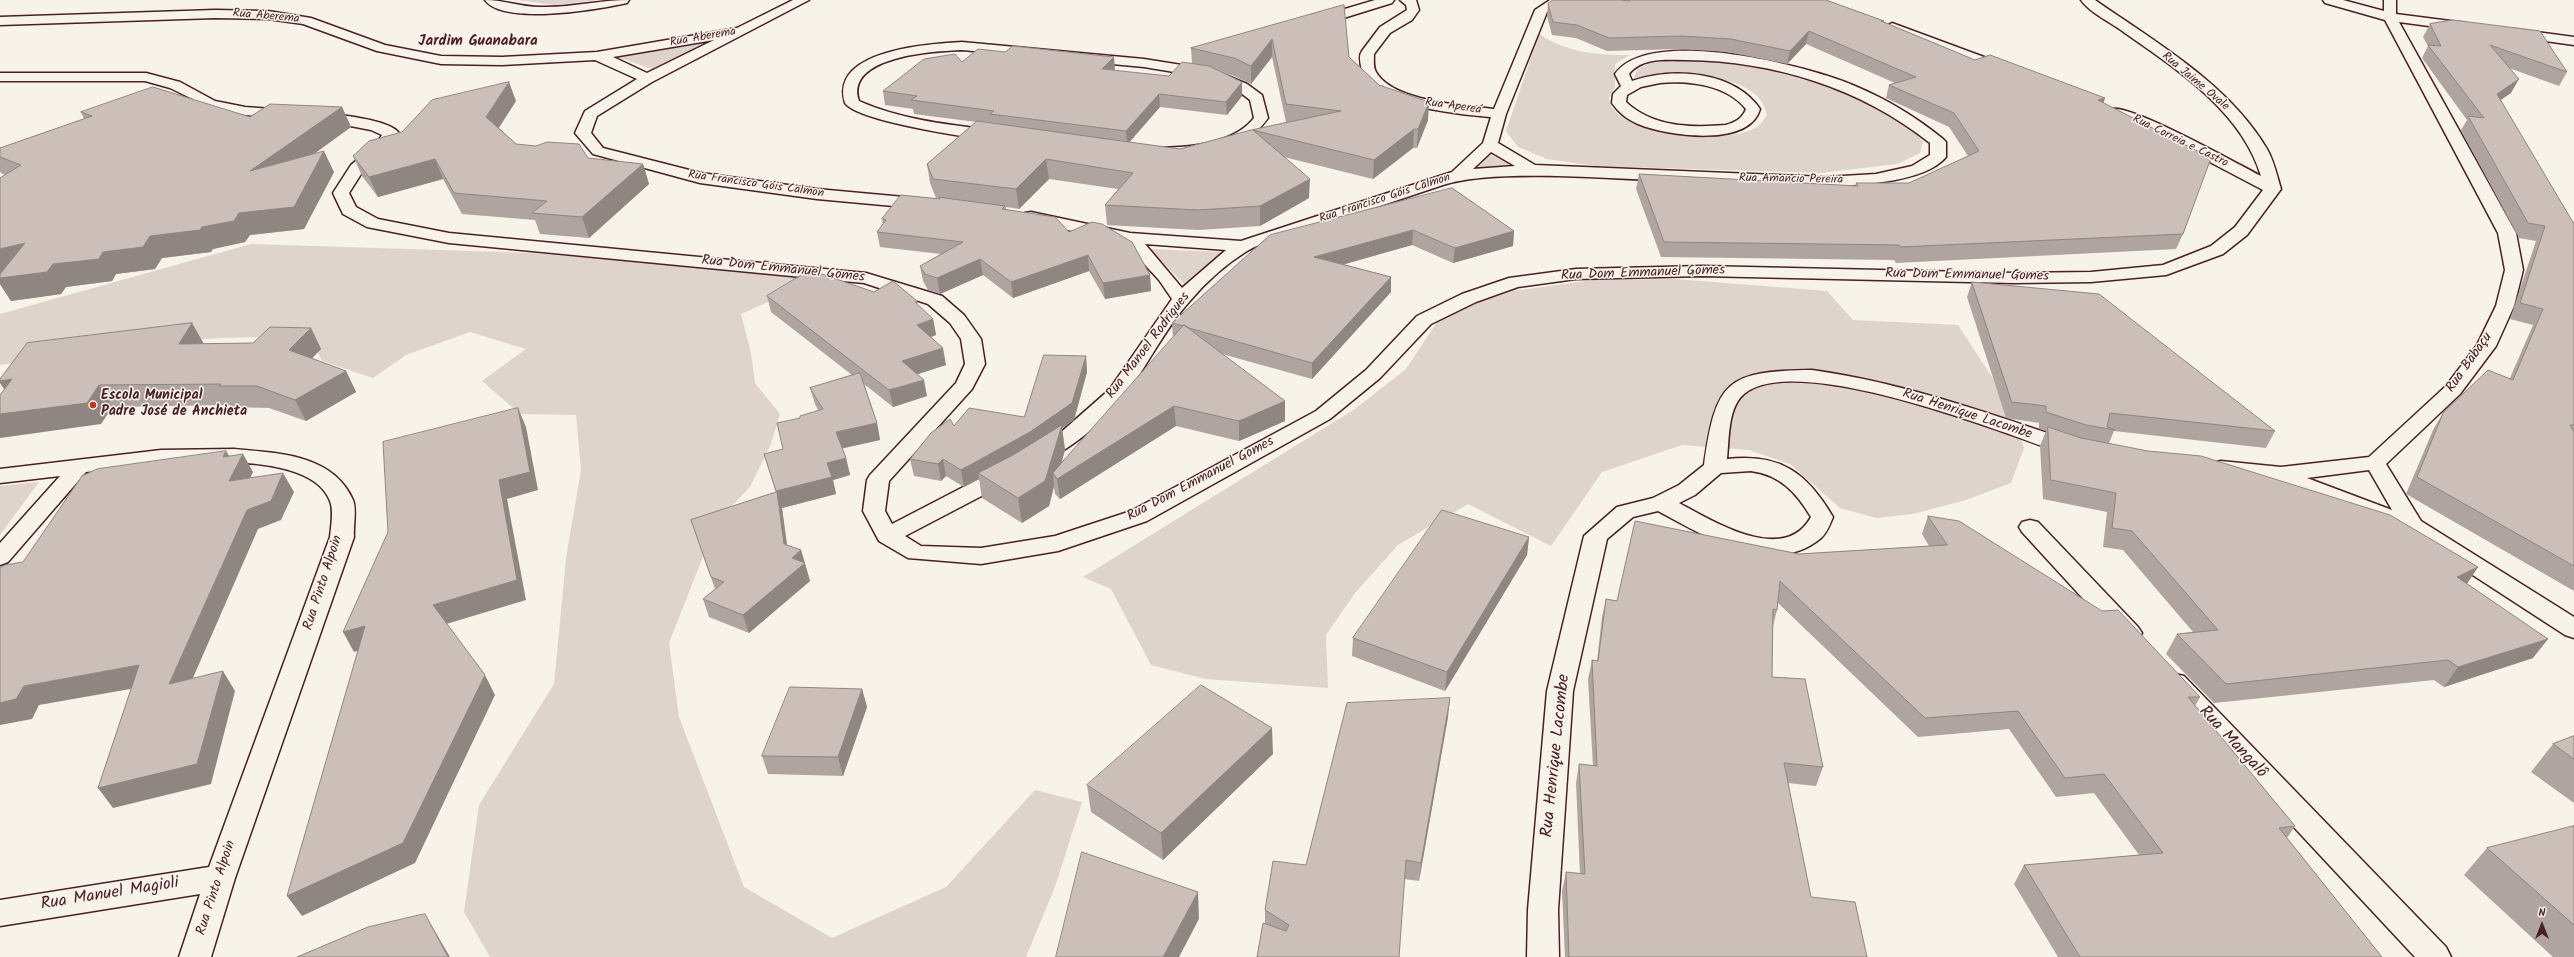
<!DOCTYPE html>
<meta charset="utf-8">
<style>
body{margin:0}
#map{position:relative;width:2574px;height:957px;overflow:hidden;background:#f7f3e8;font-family:Kalam,sans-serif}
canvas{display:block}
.north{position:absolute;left:2522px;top:905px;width:40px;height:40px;-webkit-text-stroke:3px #f7f3e8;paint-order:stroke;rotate:0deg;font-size:11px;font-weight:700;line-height:16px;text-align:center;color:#4a1f2b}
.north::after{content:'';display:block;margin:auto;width:14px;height:18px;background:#4a1f2b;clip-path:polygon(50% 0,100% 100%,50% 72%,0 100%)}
</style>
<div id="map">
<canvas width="2574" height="957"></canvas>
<div class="north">N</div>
</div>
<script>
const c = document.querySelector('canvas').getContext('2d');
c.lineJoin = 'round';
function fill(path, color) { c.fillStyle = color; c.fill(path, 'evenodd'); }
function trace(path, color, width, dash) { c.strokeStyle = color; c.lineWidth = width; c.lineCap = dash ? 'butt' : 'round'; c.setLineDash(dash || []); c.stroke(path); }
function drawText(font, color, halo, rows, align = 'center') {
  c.font = font + ' Kalam,sans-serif'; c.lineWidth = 3; c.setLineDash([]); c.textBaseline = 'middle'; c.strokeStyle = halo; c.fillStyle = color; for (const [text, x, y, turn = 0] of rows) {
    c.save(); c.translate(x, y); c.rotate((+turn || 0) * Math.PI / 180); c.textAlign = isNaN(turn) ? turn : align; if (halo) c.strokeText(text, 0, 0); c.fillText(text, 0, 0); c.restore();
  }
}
const green = new Path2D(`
 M517,0H600L554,5Z
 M1539,34C1567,53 1598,55 1630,55L1615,64V87L1609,97C1610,101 1611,106 1613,109C1634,137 1728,145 1757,127C1761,124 1764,119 1767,115C1759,69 1669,73 1634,78L1637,69C1693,38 1863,89 1911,128C1915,132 1919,137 1923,142L1920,153L1897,164L1821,173L1596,166L1547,159L1518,147L1506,131Z
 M714,40L652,69L618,57Z
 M1489,154L1515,167L1471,170Z
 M251,244L534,253L824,277L741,314L751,353L755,383L780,414L771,444L750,487L717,521L669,643L679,717L744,887L832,938L946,887L1035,790L1082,802L1055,887L1026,957H490L464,912L479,805L554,684L566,558L581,470L576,415L520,414L482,381L526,349L470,332L406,355L373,378L322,361L311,338C207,333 103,348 0,365V314Z
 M1149,249L1222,252L1184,284Z
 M1675,279L1827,291L1853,320L1958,325L2011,406L2024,448L2011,483L1966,500L1913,514L1876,518L1840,508L1790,464L1749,450L1682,445L1602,472L1551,546L1468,504L1398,545L1355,593L1326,635L1328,688L1206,679L1151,665L1111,589L1083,577L1355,409L1406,369L1441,316L1513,291L1593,280Z
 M39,482L0,535V486Z`);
const minor = new Path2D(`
 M485,0C504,0 521,7 540,7C570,8 599,0 629,0L627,3C600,9 503,26 485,0Z
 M793,0H809L652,82L597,116L591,133L603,148L701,173L817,189L926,199L932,200L934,204L932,208L926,209L817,199L700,183L593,154L575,133L585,111L637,79L595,60L502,65L441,64L377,51L303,24L268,19L215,18L0,25V17L215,10L268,11L311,18L385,45L441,56L502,57L597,52L737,28ZM714,40L647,73L613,57Z
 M1375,0H1394L1392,3L1321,25H1311L1310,22L1311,19Z
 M1400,0H1416L1419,10L1412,20L1390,33L1374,54C1374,60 1373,67 1376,72C1393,102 1464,105 1494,109L1535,10L1550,0H1566L1547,12L1506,114L1498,143L1535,165L1826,177L1876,174L1912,166L1930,155V143C1861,88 1774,61 1686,60C1667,60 1642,57 1629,74L1632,81C1673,67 1734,71 1760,109C1749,148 1667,136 1638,124C1628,120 1618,112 1612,103L1613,94L1621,86L1615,74C1649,25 1809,66 1855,86C1888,100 1916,117 1943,139L1946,142V157C1891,223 1544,152 1443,185C1397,200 1351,216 1305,231C1287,237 1263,241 1247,251C1226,264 1205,283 1189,302C1164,330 1147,366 1125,396C1111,415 1054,467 1030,461L1027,456L1030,451L1059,434L1109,390L1172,299L1159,280L1124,242L1025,221L1023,217L1025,213L1031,212L1130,233L1241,241L1452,172L1483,143L1491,117C1459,114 1366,107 1361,66C1360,61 1359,55 1362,51L1380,27L1407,10L1406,5ZM1660,83C1689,80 1727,85 1746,109C1742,119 1735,122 1726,125C1690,128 1653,127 1626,102L1627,95L1641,87ZM1491,152L1515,166L1473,169ZM1145,244L1226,250L1182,288Z
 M2081,0H2095C2155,42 2229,84 2267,149C2274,161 2277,176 2281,189L2247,235L2223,254L2166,275L2091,282L2014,283L1702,276L1576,279L1518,287L1476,302L1431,324L1380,378L1330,419L1147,521L1058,551L981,564L908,558L879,541L863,511L867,480L870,475L956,383L965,364L961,339L950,323L928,304L864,283L449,243L367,227L343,214L333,193L351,165L377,143L382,135L371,130L314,119L312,116L319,112C337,115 389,119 399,133L387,149L363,171L349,193L356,207L378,219L449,233L866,273L942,296L964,315L981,339L985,364L972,389L889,481L885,511L892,524L998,469L1006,467L1014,469L1017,474L1014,479L905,536L921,546L981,548L1055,536L1131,511L1316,411L1366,370L1417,316L1462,294L1509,278L1576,269L1702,266L2014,273L2091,272L2163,265L2211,246L2235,227L2263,190L2168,140L2112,115L2110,112L2112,109C2131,104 2238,164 2261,176C2242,112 2178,70 2125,33C2112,23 2090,13 2081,0Z
 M2323,0H2343L2384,11V0H2396V14L2466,23L2473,27L2466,31L2399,22L2516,233L2523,270L2514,306L2496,346L2460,394L2386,464L2421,521L2574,617V638L2565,635L2405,531L2402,526L2389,525L2275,480L2221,475L2213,473L2210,468L2213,463L2221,461L2281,467L2369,457L2446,386L2477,345L2496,306L2505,270L2498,233L2385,20L2325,3ZM2369,470L2392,510L2307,478Z
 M1892,23L2011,67L2013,70L2011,73H2001L1887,30L1885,27Z
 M2514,29L2574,37V45L2509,36L2507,33L2509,30Z
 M962,42L1144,59L1213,70L1247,84L1262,95L1268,118C1252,141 1228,149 1201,153C1180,156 1159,158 1138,157C1096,155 863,130 845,103C829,50 928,44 962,42ZM962,50L1144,67L1210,78L1237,90L1250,100L1254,118C1215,169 1074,141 1018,133C963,126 909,123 859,101C844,56 935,51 962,50Z
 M0,73H146L180,82L215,101L245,107L286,110L293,114L286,118L245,115L211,108L170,88L145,81H0Z
 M1812,370C1905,383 1991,414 2080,444L2083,449L2080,454L2072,455L2064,454C2008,434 1784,345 1740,398C1728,413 1729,440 1727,459C1781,453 1807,473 1833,517C1830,524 1827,533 1821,538C1772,579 1703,535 1658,511L1633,517L1607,539L1573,691L1558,910L1559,957H1527L1528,910L1547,691L1584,536L1617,507L1653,498L1679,485L1704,465C1716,381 1726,371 1812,370ZM1751,471C1780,475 1796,492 1811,517C1784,566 1713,521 1679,503L1695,495L1721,473Z
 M234,449C277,453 333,454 353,500C357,509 353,527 354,537L235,878L211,957H179L200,894L0,926V900L209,867L330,537C331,527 334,510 330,501C308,441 136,466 86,472L8,562L0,565V543L60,476L0,483V469L161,450Z
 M2030,520L2038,522L2138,627L2142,633L2138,639L2129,642L2120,639L2022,532L2019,527L2022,522Z
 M2175,674L2184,676L2446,947L2451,957H2415L2166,690L2162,683L2166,676Z`);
const wall = new Path2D(`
 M1553,0H1826L1884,21V22L1975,60L2105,98L2103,103L2183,234L2176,249L1896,263L1894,260L1661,257L1636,189L1639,174L1856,186V183H1909L1968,156L1949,127L1886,98L1889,85L1895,83L1806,44L1787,64L1728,52L1679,49L1607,51L1576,38L1552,35L1547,16L1548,4Z
 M1344,5L1349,57L1379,85L1428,120L1417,148H1413L1373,179L1284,157L1309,198L1260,226L1198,230L1107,225L1105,205L1118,189L1049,179L1019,209L1006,207V209L1069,232L1150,275L1151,291L1105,299L1089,271L1013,298L983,275L940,294L928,290L923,281L920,266L941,254L880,247L877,232L883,224L882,219L940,199L936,198L930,183L927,164L976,122L914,114L913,109L885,105L883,91L962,62L1115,71L1169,76L1192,63L1191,48ZM1272,57L1286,122L1180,149L1129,142L1160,107L1227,115L1242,96L1224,73L1234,76L1251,84Z
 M2453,20L2567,72L2559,86L2509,68L2511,93L2500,100L2574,224V591L2406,494L2433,430L2443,413L2510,378L2533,325L2510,319L2536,241L2519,238L2461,130L2467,120L2422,58L2428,46L2423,37L2430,24Z
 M516,101L499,128L516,144L588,158L643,164L649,184L589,238L540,234L535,220L462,214L443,179L378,197L362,176L353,156Z
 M342,107L351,127L313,155L334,172L304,229L250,235L245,242L213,249L211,252L162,258L155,269L116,274L112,281L66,287L61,294L11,301L0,284V178L5,175L1,173L0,172V148L84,119L81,112L250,117Z
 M1452,188L1514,231L1513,246L1453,263L1412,245L1343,264L1391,277V292L1312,379L1222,354L1285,421L1239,441L1176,426L1060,499L1055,494L1054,487L1049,506L1022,523L982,498L979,479L964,487L946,476L941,481L914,476L910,459L954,426L1024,417L1086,356L1087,372L1074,420L1062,428L1065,450L1061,464L1173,338L1172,323Z
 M1972,282L2275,431L2266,448L2114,431L2109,443L2478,567L2467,584L2533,658L2444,687L2434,680L2214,703L2166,654L2177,634L2193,632L2123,550L2103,547L2107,512L2043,499L2040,446L2046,431L2039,429V423L2006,418L1967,297Z
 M874,292L917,301L918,306L933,319L936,335L930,337L946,365L917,374L927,396L893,407L864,384L877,423L880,440L842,448L846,458L850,475L833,480L836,494L782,508L787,545L801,550L810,581L749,633L709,617L703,599L715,589L691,520L776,492L764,454L783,449L800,418L818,410L815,404L810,388L852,375L771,312L767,296Z
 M192,323L203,344L253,343L311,328L321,349L312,358L346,371L356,392L306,421L269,408L231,407L230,405L112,407L101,424L4,389L0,383V379Z
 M1928,516L2200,697L2195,706L2295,826L2287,838L2382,957H2058L2014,884L2024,865L2139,855L2094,793L2056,797L2009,729L1918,737L1778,603L1777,610L1773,626L1772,677L1823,767L1816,786L1788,783L1811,897L1867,957H1565L1562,891L1566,872L1580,874L1576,783L1579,764L1593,766L1588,679L1592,660L1597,661L1602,617L1606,599L1617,601L1799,554L1929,546L1922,534Z
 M1529,537L1527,555L1445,691L1352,656L1353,638Z
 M862,689L867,707L843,776L768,774L762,756Z
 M1448,717L1419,881L1404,879L1257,957L1265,924V910L1306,865Z
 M2574,736V803L2531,772L2553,744Z
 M1273,754L1163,860L1091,812L1087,785Z
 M2574,826V957H2553L2464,875L2487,848Z`);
const shadedWall = new Path2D(`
 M1809,31L1806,44L1787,64L1790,51Z
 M1272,39V57L1251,84V66Z
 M1114,57L1115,70L1102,69Z
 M2519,79L2511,93L2489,108L2497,94Z
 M509,82L516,101L493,136L486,117Z
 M1242,82V96L1227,115L1226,102Z
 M1159,94L1160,107L1127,145L1126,131Z
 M2105,98L2100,112L2098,100Z
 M1429,102L1428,120L1417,148L1418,129Z
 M342,107L351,127L260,192L250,171Z
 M1414,129L1413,148L1373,179L1374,160Z
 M324,151L334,172L304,229L250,235L245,242L213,249L211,252L162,258L155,269L116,274L112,281L66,287L61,294L11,301L0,284V278L103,252L150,236L202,227L239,213Z
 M435,159L443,179L378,197L369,177Z
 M1046,159L1049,179L1019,209L1016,189Z
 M643,164L649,184L589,238L582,217Z
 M1310,179L1309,198L1260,226V206Z
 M1413,230L1412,245L1314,273V257Z
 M1514,231L1513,246L1453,263L1455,248Z
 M25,243L0,275V249Z
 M1088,255L1089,271L1013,298L1011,282Z
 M980,259L983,275L940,294L937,278Z
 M1150,275L1151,291L1105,299L1103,283Z
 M1391,277V292L1312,379V363Z
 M933,319L936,335L920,341L917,325Z
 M192,323L204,344L190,365L179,344Z
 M311,328L321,349L300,371L289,350Z
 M943,348L946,365L906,378L902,361Z
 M1086,356L1087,372L1074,420L1062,428L1065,450L1057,478L1053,473L1054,486L1049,506L1022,523L1018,498L1033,449L978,473L979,479L964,487L961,470L1030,432Z
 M346,371L356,392L306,421L295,400Z
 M12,379L13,402L0,383V381Z
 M924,380L927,396L893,407L889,390Z
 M99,385L112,407L101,424L0,438V414Z
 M1285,401V421L1239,441V421Z
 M1174,406L1176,426L1060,499L1057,479Z
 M518,408L526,427L538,490L507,499L526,600L443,625L433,605L499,480Z
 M877,423L880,440L840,449L836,432Z
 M226,451L236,467L243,454L253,472L240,500L229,481L223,457Z
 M846,458L850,475L833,480L836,494L782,508L789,561L784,544L778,500L776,491L827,463Z
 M943,459L946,476L941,481L938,464Z
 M283,473L294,492L281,520L258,529L182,703L169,684L247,510Z
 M1529,537L1527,555L1445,691L1447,672Z
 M801,550L810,581L749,633L743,615L792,558Z
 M2478,567L2465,586L2457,577Z
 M365,626L376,645L354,652L343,632Z
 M2548,639L2533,658L2444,687L2458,667Z
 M139,665L153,685L39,705L32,719L0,725V703L24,686Z
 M223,671L235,691L211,784L113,808L98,788Z
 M485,675L495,695L415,863L302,916L287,896Z
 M862,689L867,707L843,776L838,757Z
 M1450,698L1448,717L1419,881L1421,863Z
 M1272,728L1273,754L1163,860L1161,833Z
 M1198,892L1199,919L1179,957H1163Z
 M425,914L436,933L450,957H448Z`);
const building = new Path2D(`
 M1553,0H1620L1630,1L1629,0H1826L1884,21H1881L1975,60L1990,55L2105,98L2098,100L2211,158L2183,234L1900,247L1899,245L1664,242L1639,174L1858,186L1856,183H1909L1979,151L1954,113L1889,85L1916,77L1809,31L1790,51L1731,39L1682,36L1609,38L1577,25L1553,22L1548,4Z
 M1344,5L1349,57L1379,85L1429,102L1418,129H1414L1374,160L1253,130L1310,179L1260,206L1198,210L1105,205L1133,173L1046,159L1016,189L933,179L927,164L977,121L1180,149L1251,130L1341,111L1286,104L1272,39L1251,66L1234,58L1191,48Z
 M2453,20L2540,31L2567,72L2490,45L2519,79L2497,94L2574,224V425H2570L2574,432V566L2417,477L2443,413L2488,370L2513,380L2543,309L2520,303L2545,226L2528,223L2468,116L2484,118L2428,45L2441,46L2430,24Z
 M1013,46L1114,57L1102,69L1169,76L1182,62L1209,66L1242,82L1226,102L1159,94L1126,131L990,114L994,111L911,100L917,96L883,91L924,59L955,54L962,62L978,49L1005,52Z
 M509,82L486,117L516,144L536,146L547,142L579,144L588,158L643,164L582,217L532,213L547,201L454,193L435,159L369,177L353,156L369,141L402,132L432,100Z
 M153,87L250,117L270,104L342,107L250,171L324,151L294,207L239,213L234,221L202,227L200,230L150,236L143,247L103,252L99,259L53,264L47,272L0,278V274L25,243L0,249V178L21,165L0,157V148L92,116L81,112Z
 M1452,188L1514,231L1455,248L1413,230L1314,257L1391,277L1312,363L1189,328L1184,325L1183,326L1172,323L1270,235Z
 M901,195L940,199L939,197L945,198L1005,206L1002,209L1055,217L1069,232L1092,222L1102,224L1132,242L1150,275L1103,283L1088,255L1011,282L980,259L937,278L925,274L920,266L963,242L877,232L886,220L882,219Z
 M810,270L874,292L893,281L917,301L915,302L933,319L917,325L943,348L902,361L924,380L889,390L767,296Z
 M1972,282L2099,294L2275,431L2110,413L2107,427L2115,430L2086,425L2046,412V406L2012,402Z
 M192,323L179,344L253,343L270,327L311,328L289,350L346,371L295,400L257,386H219L221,384L99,385L87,403L0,414V395L12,379L0,381V379L27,343Z
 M1184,325L1285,401L1239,421L1174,406L1057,479L1053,473Z
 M1044,355L1086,356L1072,403L1030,432L961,470L943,459L938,464L910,459L931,433L950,419L954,426L969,408L1024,417Z
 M860,373L877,423L836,432L846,458L827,463L832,477L776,491L764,454L783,449L777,423L800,418V416L823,409L810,388Z
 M518,408L530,472L499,480L517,580L433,605L485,675L403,843L287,896L365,626L343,632L388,532L383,442Z
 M1062,425L1045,481L1018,498L978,473L1013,455Z
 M2048,427L2081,438L2148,451L2201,456L2390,515L2478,567L2457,577L2548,639L2458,667L2448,660L2226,684L2177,634L2218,630L2132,531L2112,528L2116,493L2051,480Z
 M226,451L223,457L243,454L229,481L283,473L271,501L247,510L169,684L223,671L197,764L98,788L139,665L24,686L16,699L0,703V568L5,565L23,562L82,476L97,469Z
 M777,492L784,544L801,550L792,558L805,563L743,615L703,599L724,582L711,577L691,520Z
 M1442,510L1529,537L1447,672L1353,638Z
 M1928,516L1959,521L2102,611L2118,610L2200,697H2188L2295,826L2279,828L2382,957H2080L2024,865L2163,853L2104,774L2065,778L2018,711L1925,718L1780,581L1777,610L1773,609L1772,677L1805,679L1823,767L1784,763L1811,897L1855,902L1867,957H1569L1566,872L1585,874L1579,764L1597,766L1592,660L1598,661L1606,599L1617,601L1635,521L1799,554L1947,545Z
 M1201,685L1272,728L1161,833L1087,785Z
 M790,687L862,689L838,757L762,756Z
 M1450,698L1421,863L1406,860L1399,957H1257L1263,923L1286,931L1289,925L1265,910L1273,861L1306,865L1347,703Z
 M2574,736V759L2553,744Z
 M2574,826V925L2487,848Z
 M1082,852L1198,892L1163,957H1056Z
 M425,914L448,957H297L368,927Z`);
const markers = [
 [93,405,4,"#c8321e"]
];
const farStreetnames = [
 ["Rua Aberema",266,17,5],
 ["Rua Aberema",703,38,-10],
 ["Rua Jaime Ovale",2195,82,40],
 ["Rua Apereá",1453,107,8],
 ["Rua Correia e Castro",2180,142,26],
 ["Rua Amancio Pereira",1791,180,1],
 ["Rua Francisco Góis Calmon",756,185,8],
 ["Rua Francisco Góis Calmon",1385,199,-18]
];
const streetNames = [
 ["Rua Dom Emmanuel Gomes",783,270,6],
 ["Rua Dom Emmanuel Gomes",1643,274,-2],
 ["Rua Dom Emmanuel Gomes",1967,276,1],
 ["Rua Manoel Rodrigues",1149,346,-53],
 ["Rua Babaçu",2470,363,-55],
 ["Rua Henrique Lacombe",1967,415,18],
 ["Rua Dom Emmanuel Gomes",1201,480,-28],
 ["Rua Pinto Alpoin",324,583,-72],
 ["Rua Pinto Alpoin",217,888,-72]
];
const poiNames = [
 ["Escola Municipal",101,397],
 ["Padre José de Anchieta",101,413]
];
const farDistrictnames = [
 ["Jardim Guanabara",478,42]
];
const nearStreetnames = [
 ["Rua Mangalô",2232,743,47],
 ["Rua Henrique Lacombe",1557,756,-84],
 ["Rua Manuel Magioli",110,895,-9]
];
fill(green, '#ded4cc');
trace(minor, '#4a1f2b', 3);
fill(minor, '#f7f3e8');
fill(wall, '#afa49f');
fill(shadedWall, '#8f8682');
fill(building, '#ccbfb9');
trace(building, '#8f8682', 1);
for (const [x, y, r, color] of markers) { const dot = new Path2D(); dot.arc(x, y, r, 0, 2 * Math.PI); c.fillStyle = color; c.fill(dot); trace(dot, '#f7f3e8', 1.5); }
drawText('12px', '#4a1f2b', '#f7f3e8', farStreetnames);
drawText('14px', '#4a1f2b', '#f7f3e8', streetNames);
drawText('bold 14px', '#4a1f2b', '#f7f3e8', poiNames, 'left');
drawText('bold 15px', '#4a1f2b', '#f7f3e8', farDistrictnames);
drawText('17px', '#4a1f2b', '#f7f3e8', nearStreetnames);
</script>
